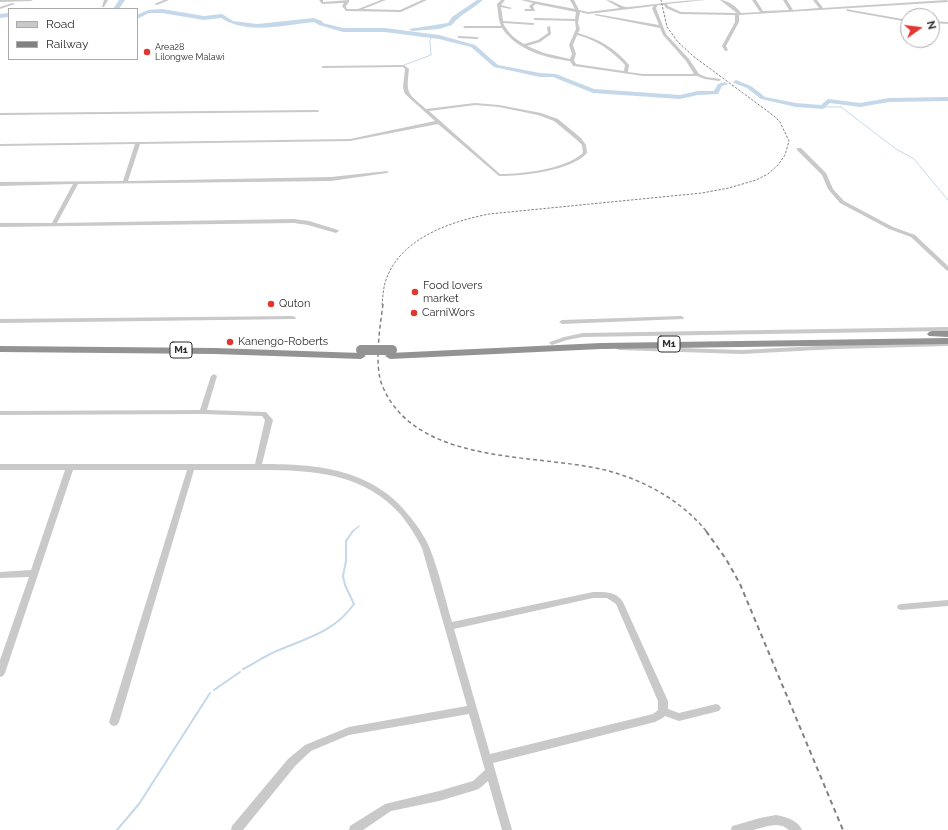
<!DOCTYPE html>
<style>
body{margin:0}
#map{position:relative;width:948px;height:830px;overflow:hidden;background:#fff;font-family:Raleway,sans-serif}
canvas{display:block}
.legend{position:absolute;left:8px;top:8px;width:130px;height:52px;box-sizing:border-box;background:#fff;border:1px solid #ababab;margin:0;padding:5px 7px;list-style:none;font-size:12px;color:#2c2c2c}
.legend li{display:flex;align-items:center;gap:8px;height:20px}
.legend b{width:20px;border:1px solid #ababab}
.north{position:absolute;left:900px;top:8px;width:40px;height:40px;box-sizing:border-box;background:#fff;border:1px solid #ababab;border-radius:50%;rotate:76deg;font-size:11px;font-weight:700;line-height:16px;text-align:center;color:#2c2c2c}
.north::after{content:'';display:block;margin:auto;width:14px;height:18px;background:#e03731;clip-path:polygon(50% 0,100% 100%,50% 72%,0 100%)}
</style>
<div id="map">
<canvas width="948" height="830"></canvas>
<ul class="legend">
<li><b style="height:5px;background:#c9c9c9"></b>Road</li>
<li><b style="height:5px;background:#818181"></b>Railway</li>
</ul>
<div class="north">N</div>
</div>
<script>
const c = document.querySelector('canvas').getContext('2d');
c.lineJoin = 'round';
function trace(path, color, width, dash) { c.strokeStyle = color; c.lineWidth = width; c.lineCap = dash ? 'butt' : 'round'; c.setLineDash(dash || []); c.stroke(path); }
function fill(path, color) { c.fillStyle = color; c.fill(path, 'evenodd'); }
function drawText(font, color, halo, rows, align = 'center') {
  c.font = font + ' Raleway,sans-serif'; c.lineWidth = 4; c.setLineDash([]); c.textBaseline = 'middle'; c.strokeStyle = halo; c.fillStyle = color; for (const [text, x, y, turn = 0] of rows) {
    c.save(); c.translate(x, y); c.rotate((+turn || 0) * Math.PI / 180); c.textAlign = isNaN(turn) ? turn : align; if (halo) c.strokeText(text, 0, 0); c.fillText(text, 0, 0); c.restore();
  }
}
const streamFar2 = new Path2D(`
 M0,15L9,14
 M430,41L432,36
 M404,65L431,55L430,42
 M823,107H841L896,149L914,159L948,200`);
const streamFar1 = new Path2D(`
 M352,532L359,526`);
const stream = new Path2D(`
 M243,669C255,663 266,655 279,650C308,638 335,631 354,604L345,585L343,576L346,561V541L353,531
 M214,690L240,672
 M117,830L139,804L210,693`);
const river = new Path2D(`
 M119,0H125L119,9H113Z
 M477,0H483C473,9 459,15 452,25L439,29L412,31L409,29L448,23L452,17Z
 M162,9L204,16L222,14L233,21L257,24L314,18L322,21L323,23L343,28H385L439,35L475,45L498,65L540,73L556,74L594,89L680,95L698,91H714L718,84L725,82L728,84L722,86L718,94L698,95L680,99L593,93L553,77H540L494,67L471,47L439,39L385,32H343L319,25L314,22C285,25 247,35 221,18L204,20L162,13H149L137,19V15L148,10Z
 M9,13V17L0,18V14Z
 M736,80L751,86L765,97L796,103L821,105L828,99L860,103L889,98L948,97V101L889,102L860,107L830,103L823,109L796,107L761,99L747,88L734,83L733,82Z`);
const minor = new Path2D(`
 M0,0H33L31,1L0,2Z
 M104,0H108L104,7H102Z
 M164,0H169L157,5L154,4Z
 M319,0H323V2L349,0V2L346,6L347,9H358L381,0H386L363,9L400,10L422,0H427L401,12L346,11L342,6L344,3L322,4Z
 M501,0H505L501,5L512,8L510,9L501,7L503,21L533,23L535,24L533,25L503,23C508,33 515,39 524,44L538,40L548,33L547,27L550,26L551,34L540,42L527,46L544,53L570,59L572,54L569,45L576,29L575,21L535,20L533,19L535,18L575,19L576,12L536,4L533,6L535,11H525L524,9H531L529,6L533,3L521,0H528L575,9L570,0H574L579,10L588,12L620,8L606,0C614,0 620,7 627,7C653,5 679,0 706,0L667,4L668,6L681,12L737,13L720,0C728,0 737,7 741,13L760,12L752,0H756L763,11L789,10L783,0H787L793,10L819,8L813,0H817L823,8L947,0L948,2L739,15V22L726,46L728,50L726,51H725L722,46L735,22V15L680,14L666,8L664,5H658L656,8L666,34L689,59L699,74L706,77L720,79L721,80L719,81L705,79L697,76H643L574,66H573L570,61C546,58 516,50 502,28H464L463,27L465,26H501L499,20L497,4ZM654,6L652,8L659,25L596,14L594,15L660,28L663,35L686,61L694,74H643L628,72L629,65C615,48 599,39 578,33L580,29L578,23L580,12L588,14ZM577,35C597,40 611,50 625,65L624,71L576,64L574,60L576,54L573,45Z
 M12,3L15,4L0,9V7Z
 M846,9L908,20V22L847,11Z
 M932,21L948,22V24L932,23Z
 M459,36L477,37L479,38L477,39L458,38V36Z
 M404,65L409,69C406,95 407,92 426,109L475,103L499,105L541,113L558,119L581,138L586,145L587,153C571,171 523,176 499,176L438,124L350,141L140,144L128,181L331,177L387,171L389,172L387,173L331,181L78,184L57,223L294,219L309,221L338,230L339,231L336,233L308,225L294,223L0,227V223H52L73,184L0,186V182L123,181L135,144L0,146V144L350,139L435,121L405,94L403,88L405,69L403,67L323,68L321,67L323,66ZM475,105L499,107L538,115L554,121L577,140L582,145L583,153C565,169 524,174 500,174L429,111Z
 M317,110L319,111V112L0,115V113Z
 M797,148H801L826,173L833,189L844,201L893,227L915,235L948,266V271L946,270L911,237L889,229L840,203L828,189L822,175L797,150Z
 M293,316L295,317L296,318L295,319L0,323V319Z
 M681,316L683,317L684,318L683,319L562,324L559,322L562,320Z
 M948,327V331L583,337L567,340L552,345L549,343L550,342L564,337L583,333Z
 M948,342V346L836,349L742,354L619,350L616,348L619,346L742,350L836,345Z
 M214,374L217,376L207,410L264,412H266L273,420L262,464C319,464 374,469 411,518C418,527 426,538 430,549C439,571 445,599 452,622L593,592C605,592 616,591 623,602L668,701V709L679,713L716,704L719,705L721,708L719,711L679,721L665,716L661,719L655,722L493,763L512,830H502L488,781L480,788L476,790L439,801L391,811L363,830H349L350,826L385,804L439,791L473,781L485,770L469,714L349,735L311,751L296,765L243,830H231L232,826L288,759L305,745L349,727L467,706L422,548C416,536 409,525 401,515C364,473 313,470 261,470C239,470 217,470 194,470L119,722L117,725L114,726L111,725L109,722L187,470H73L5,673L3,676L0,677V660L29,577L0,578V572L31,570L65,470H0V464H255L265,420L262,416L203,414L0,415V411L200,410L211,376ZM593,598H607L616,604L658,701V710L653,714L490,754L454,629Z
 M948,600V606L901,610L898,609L897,607L898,605L901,604Z
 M776,815C786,817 798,820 802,830H789L783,826L776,825L768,826L753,830H731L732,826L736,825L760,818Z`);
const highway = new Path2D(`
 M932,331H948V337L929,336L927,334L929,332Z
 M948,338V344L601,349L390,359L385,356L390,353L601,343Z
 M0,346L215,348L361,353L366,356L361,359L215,354L0,352Z`);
const railFar2 = new Path2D(`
 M382,305C383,298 383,290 385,283C398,239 449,222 489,214L702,193L729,188L756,180L768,174L778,165L785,155L789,141L780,122L774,116L693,56L678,42L667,27L661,0`);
const railFar1 = new Path2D(`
 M383,304C380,326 374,365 382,385C415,466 535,453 605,470C644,480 681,500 707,532`);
const rail = new Path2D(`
 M706,531L726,559L740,584L843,830`);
const highwayBridge = new Path2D(`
 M361,350H392`);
const markers = [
 [147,52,4,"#e03731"],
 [415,292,4,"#e03731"],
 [271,304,4,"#e03731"],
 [414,313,4,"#e03731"],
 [230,342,4,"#e03731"]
];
const farPoinames = [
 ["Area28",155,47],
 ["Lilongwe Malawi",155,57]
];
const shields = [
 [669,344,22],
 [181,350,22]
];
const shieldNames = [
 ["M1",669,344],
 ["M1",181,350]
];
const poiNames = [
 ["Food lovers",423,286],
 ["market",423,299],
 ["Quton",279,304],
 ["CarniWors",422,313],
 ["Kanengo-Roberts",238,342]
];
trace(streamFar2, '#c5d8e9', 1);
trace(streamFar1, '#c5d8e9', 1.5);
trace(stream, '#c5d8e9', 2);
fill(river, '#c5d8e9');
fill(minor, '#c9c9c9');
fill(highway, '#939393');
trace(railFar2, '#818181', 1, [2.5, 1.5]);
trace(railFar1, '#818181', 1.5, [4, 3]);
trace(rail, '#818181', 2, [5, 4]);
trace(highwayBridge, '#939393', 10);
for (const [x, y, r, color] of markers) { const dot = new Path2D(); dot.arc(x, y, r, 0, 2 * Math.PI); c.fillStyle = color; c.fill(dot); trace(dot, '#fff', 1.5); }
drawText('9px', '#2c2c2c', '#fff', farPoinames, 'left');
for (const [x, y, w] of shields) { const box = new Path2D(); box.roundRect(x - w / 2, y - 8, w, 16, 3); c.fillStyle = '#fff'; c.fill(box); trace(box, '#2c2c2c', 1); }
drawText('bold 10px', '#2c2c2c', null, shieldNames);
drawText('11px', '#2c2c2c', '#fff', poiNames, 'left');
</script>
